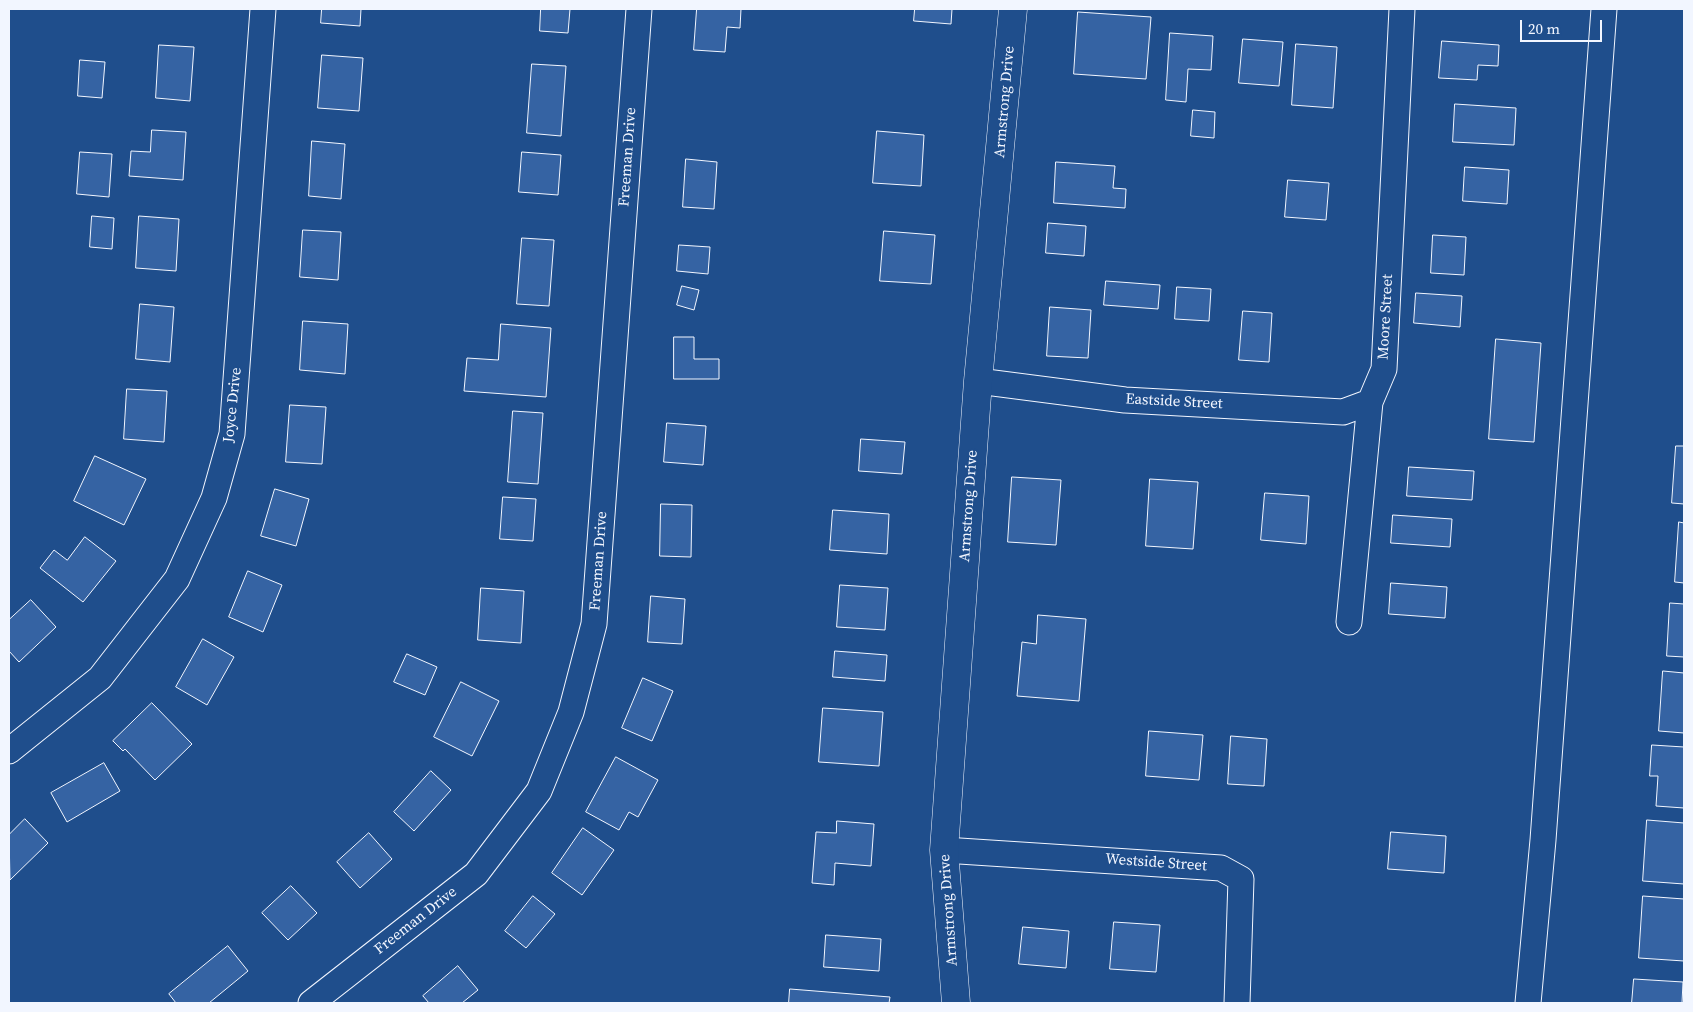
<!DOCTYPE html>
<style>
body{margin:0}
#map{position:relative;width:1693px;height:1012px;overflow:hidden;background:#1f4e8c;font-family:"Source Serif 4",serif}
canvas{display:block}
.frame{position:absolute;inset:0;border:10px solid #f2f6ff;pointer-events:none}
.scale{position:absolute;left:1520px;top:20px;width:82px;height:22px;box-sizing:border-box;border:2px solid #f2f6ff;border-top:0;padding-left:6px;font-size:15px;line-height:18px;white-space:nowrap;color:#f2f6ff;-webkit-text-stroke:4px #1f4e8c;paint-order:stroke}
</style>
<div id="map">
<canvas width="1693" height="1012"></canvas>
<div class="frame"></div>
<div class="scale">20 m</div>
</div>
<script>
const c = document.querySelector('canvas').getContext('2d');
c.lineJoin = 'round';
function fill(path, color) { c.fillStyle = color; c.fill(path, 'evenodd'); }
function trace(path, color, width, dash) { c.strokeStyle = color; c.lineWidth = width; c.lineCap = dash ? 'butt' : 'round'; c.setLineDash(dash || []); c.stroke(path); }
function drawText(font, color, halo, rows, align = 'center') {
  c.font = font + ' "Source Serif 4",serif'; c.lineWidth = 4; c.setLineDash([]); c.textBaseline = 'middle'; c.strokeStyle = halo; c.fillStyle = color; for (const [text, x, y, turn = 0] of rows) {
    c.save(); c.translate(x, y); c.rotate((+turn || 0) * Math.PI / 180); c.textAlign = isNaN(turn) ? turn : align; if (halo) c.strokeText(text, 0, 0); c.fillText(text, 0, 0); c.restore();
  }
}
const building = new Path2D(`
 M322,9H361L360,26L321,23Z
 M541,9H570L568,33L540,31Z
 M697,9H741L740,28L727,27L725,52L694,50Z
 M915,9H952L951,24L914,21Z
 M1078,12L1151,17L1146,79L1074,74Z
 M1170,33L1213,36L1211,70L1188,69L1186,102L1166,100Z
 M1243,39L1283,42L1279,86L1239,83Z
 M1442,41L1499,45L1498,66L1478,65L1477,80L1439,78Z
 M1296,44L1337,47L1333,108L1292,105Z
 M159,45L194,47L190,101L156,98Z
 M322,55L363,58L359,111L318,108Z
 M80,60L105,62L102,98L78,96Z
 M532,64L566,66L561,136L527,133Z
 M1455,104L1516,108L1514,145L1453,142Z
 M1193,110L1215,112L1214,138L1191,136Z
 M152,130L186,132L183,180L129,176L131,151L150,152Z
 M877,131L924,135L921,186L873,183Z
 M312,141L345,144L341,199L309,196Z
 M80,152L112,154L109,197L77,194Z
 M522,152L561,155L558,195L519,192Z
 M686,159L717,162L714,209L683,207Z
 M1056,162L1115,166L1113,188L1126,189L1125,208L1054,203Z
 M1465,167L1509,170L1507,204L1463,201Z
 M1288,180L1329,183L1326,220L1285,217Z
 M92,216L114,218L112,249L90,247Z
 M139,216L179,219L176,271L136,268Z
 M1048,223L1086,226L1084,256L1046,253Z
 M303,230L341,232L338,280L300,277Z
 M884,231L935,235L931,284L880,281Z
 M1433,235L1466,237L1464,275L1431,273Z
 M522,238L554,240L549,306L517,304Z
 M679,245L710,247L708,274L677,271Z
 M1106,281L1160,285L1158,309L1104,305Z
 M682,286L699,290L694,310L677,305Z
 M1177,287L1211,289L1209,321L1175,319Z
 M1416,293L1462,296L1460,327L1414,323Z
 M140,304L174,307L170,362L136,359Z
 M1050,307L1091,310L1088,358L1047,356Z
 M1243,311L1272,313L1269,362L1239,360Z
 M303,321L348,324L345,374L300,370Z
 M501,324L551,328L546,397L464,391L467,358L498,360Z
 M674,337H694V359H719V379H674Z
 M1496,339L1541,343L1534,442L1489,439Z
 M127,389L167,391L164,442L124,439Z
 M290,405L326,407L322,464L286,462Z
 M513,411L543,413L538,484L508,482Z
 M667,423L706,426L703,465L664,462Z
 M861,439L905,442L902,474L859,471Z
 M1676,446H1684V504L1672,503Z
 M95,456L146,479L124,525L74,501Z
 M1409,467L1474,471L1472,500L1407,496Z
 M1012,477L1061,480L1056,545L1008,542Z
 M1150,479L1198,482L1193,549L1146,546Z
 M275,489L309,499L296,546L261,536Z
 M1265,493L1309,496L1306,544L1261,540Z
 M503,497L536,499L533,541L500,539Z
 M661,504L692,505L691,557L660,556Z
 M833,510L889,514L887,554L830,550Z
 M1393,515L1452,519L1450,547L1391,543Z
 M1679,522L1684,523V583L1675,582Z
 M85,537L116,561L83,602L40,568L54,550L67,560Z
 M248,571L282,585L263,632L229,617Z
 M1391,583L1447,587L1445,618L1389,614Z
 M840,585L888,588L885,630L837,627Z
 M481,588L524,591L521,643L478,640Z
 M651,596L685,599L682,644L648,642Z
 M31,600L56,627L19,662L9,651V620Z
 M1670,603L1684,604V657L1667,656Z
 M1038,615L1086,619L1079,701L1017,696L1022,642L1036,644Z
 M203,639L234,657L207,705L176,687Z
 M835,651L887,655L885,681L833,677Z
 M407,654L437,667L425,695L394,682Z
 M1663,671L1684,673V733L1659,731Z
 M643,678L673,691L652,741L622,728Z
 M461,682L499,701L472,756L434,737Z
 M152,703L192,744L155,780L125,749L123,751L113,741Z
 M823,708L883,712L879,766L819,762Z
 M1149,731L1203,735L1199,780L1146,776Z
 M1231,736L1267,739L1264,786L1228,784Z
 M1652,745L1684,747V808L1656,806L1658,776H1650Z
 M616,757L658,780L638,817L629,812L619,830L586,812Z
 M104,763L120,791L67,822L51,793Z
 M431,771L451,790L414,831L394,812Z
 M25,819L48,843L10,880L9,835Z
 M1647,820L1684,823V884L1643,881Z
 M837,821L874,824L871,866L835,863L834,885L812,883L816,832L836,833Z
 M583,828L614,850L582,895L552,873Z
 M1391,832L1446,836L1444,873L1388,869Z
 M369,833L392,859L360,888L337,862Z
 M291,886L317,913L288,940L262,913Z
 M533,896L555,914L526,948L505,931Z
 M1643,896L1684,899V961L1639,958Z
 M1114,922L1160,925L1156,972L1110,969Z
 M1023,927L1069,931L1066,968L1019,964Z
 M826,935L881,939L879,971L824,967Z
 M228,946L248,971L209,1003H176L169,994Z
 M458,966L478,990L462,1003H429L423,996Z
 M1634,979L1683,982L1682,1003H1632Z
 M790,989L890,997L889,1003H789Z`);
const street = new Path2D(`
 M978,381L1125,400L1343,412L1370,402
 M1349,622L1370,402L1384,369L1402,9
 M9,751L100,678L177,579L214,498L232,434L263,9
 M944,850L1221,868L1241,879L1237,1003
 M311,1003L476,874L539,791L571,712L594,624L639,9
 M1528,1003L1543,840L1604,9`);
const secondary = new Path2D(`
 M956,1003L944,850L978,381L1013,9`);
const streetNames = [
 ["Armstrong Drive",1005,102,-85],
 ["Freeman Drive",628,157,-86],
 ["Moore Street",1386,317,-87],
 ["Eastside Street",1174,402,3],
 ["Joyce Drive",233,405,-84],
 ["Armstrong Drive",969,506,-86],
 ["Freeman Drive",599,561,-86],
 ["Westside Street",1156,863,4],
 ["Armstrong Drive",949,910,-94],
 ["Freeman Drive",416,921,-38]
];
fill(building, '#3563a3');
trace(building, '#f2f6ff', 1);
trace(street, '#f2f6ff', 27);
trace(secondary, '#f2f6ff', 29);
trace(street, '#1f4e8c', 25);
trace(secondary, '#1f4e8c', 28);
drawText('15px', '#f2f6ff', '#1f4e8c', streetNames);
</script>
